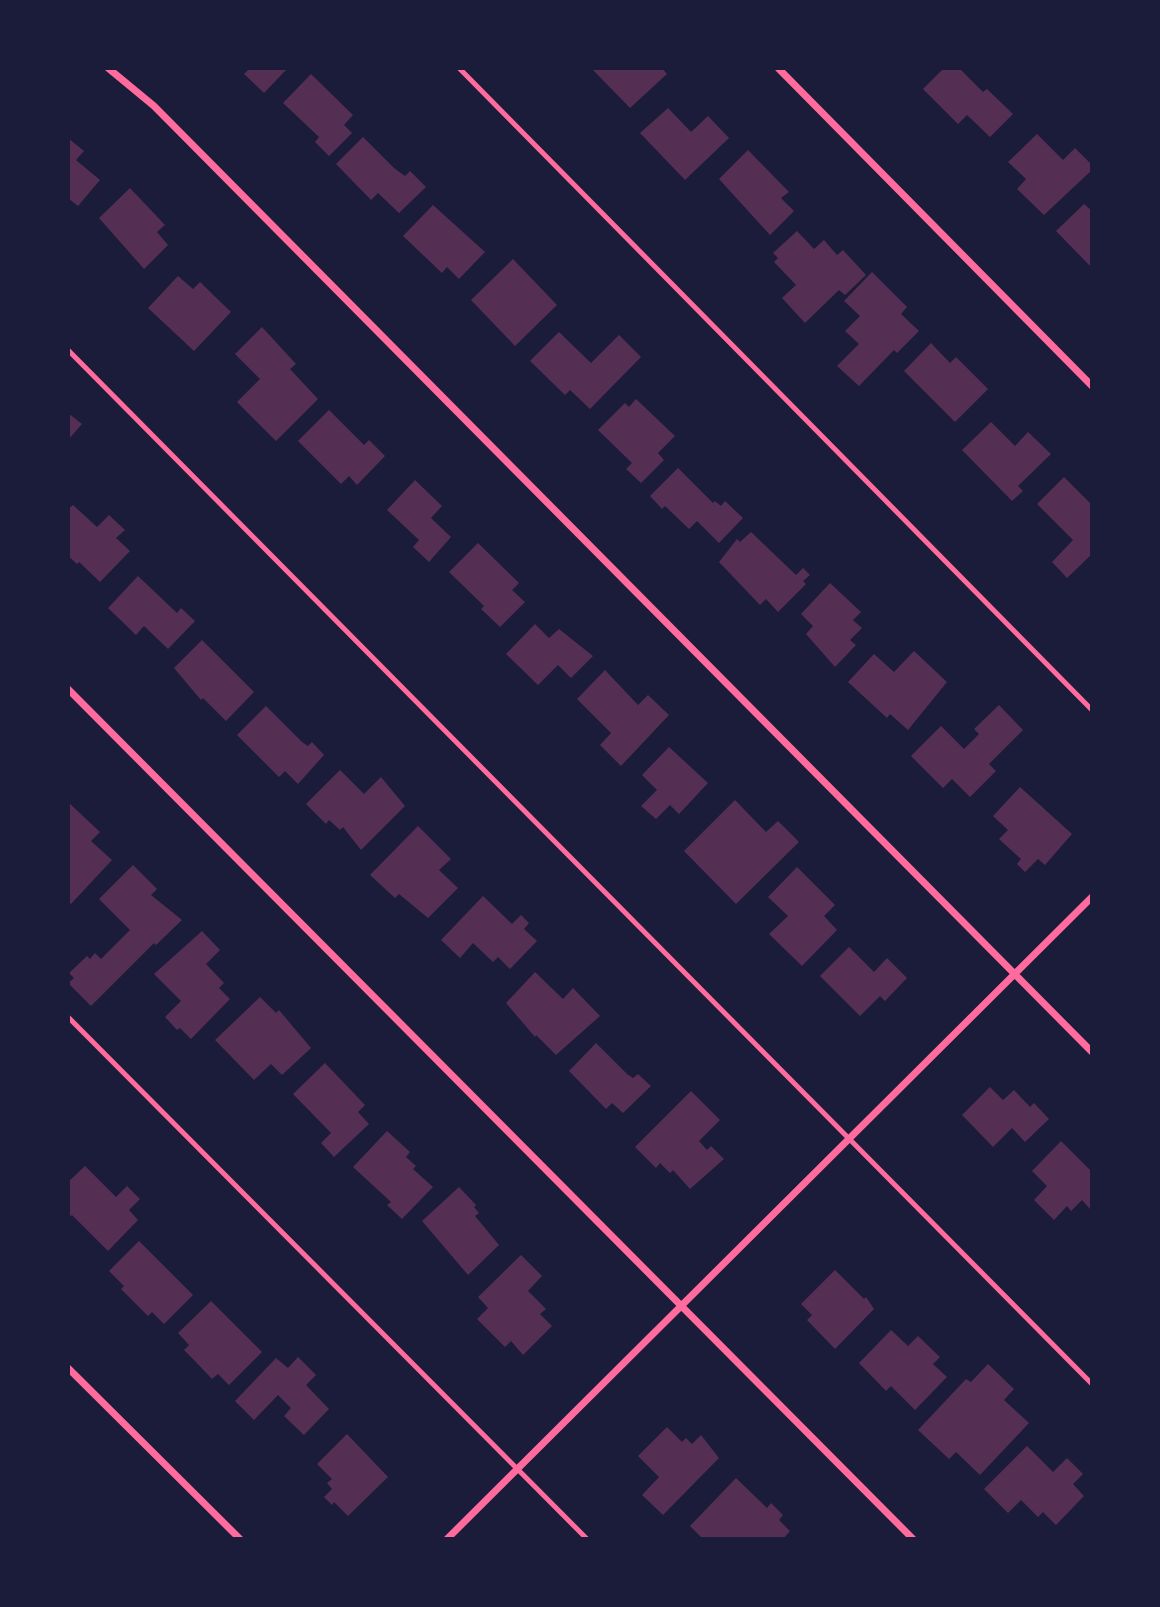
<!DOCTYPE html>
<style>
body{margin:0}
#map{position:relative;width:1160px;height:1607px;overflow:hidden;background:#1b1b3a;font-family:"DM Sans",sans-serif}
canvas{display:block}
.frame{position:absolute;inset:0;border:70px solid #1b1b3a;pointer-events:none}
</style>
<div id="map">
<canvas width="1160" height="1607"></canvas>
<div class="frame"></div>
</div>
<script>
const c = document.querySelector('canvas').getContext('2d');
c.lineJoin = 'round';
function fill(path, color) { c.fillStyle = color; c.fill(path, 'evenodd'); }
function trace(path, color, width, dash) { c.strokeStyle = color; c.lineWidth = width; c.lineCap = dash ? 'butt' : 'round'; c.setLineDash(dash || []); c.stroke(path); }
const building = new Path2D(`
 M250,68H286L287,69L264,93L244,74Z
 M591,68H662L667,74L630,108Z
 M944,68H959L983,92L987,89L1013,114L990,137L967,115L958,124L923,89Z
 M311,74L353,115L344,125L352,133L329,156L315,142L319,137L283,103Z
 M668,108L691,132L708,116L729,138L685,180L640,133Z
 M1037,134L1063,160L1075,148L1092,165V170L1044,215L1017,189L1026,179L1008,162Z
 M363,137L394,168L405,176L410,171L426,187L399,213L378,193L371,200L336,164Z
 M68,138L84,151L76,160L100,180L78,206L68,198Z
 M748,150L789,192L781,198L794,211L770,235L719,179Z
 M130,188L165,225L157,232L168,245L144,269L99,218Z
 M1084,204L1092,211V268L1056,231Z
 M433,205L485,252L459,279L447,267L442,273L403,236Z
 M797,231L814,249L824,240L837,255L843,250L866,275L845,295L839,290L805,323L782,298L796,285L774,262L778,258L773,253Z
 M513,259L557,305L515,346L471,300Z
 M872,272L907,307L901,314L919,331L897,353L894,350L859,386L837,366L859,344L845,331L860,316L844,301Z
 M178,276L193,289L200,282L231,312L194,351L148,308Z
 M262,327L296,364L290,369L318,399L276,441L237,402L260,379L235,354Z
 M559,332L591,363L619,335L641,357L590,409L570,390L565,395L530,361Z
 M931,343L950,363L956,357L988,389L955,422L904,371Z
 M636,399L675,436L658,453L664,460L641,483L626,469L632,463L598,430L625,403L629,407Z
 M329,410L364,445L369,440L385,456L357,485L349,476L341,484L298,441Z
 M68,413L82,424L68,440Z
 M991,422L1015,446L1028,432L1051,454L1018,486L1023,491L1012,501L962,450Z
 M678,468L713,503L715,501L721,506L725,501L743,518L719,543L697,521L689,529L665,506L662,509L650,496Z
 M1064,477L1092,505V554L1067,578L1052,562L1073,540L1037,504Z
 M415,480L442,506L431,518L451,537L429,562L413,547L419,540L387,510Z
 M73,505L97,527L109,515L125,530L116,538L130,551L100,582L79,562L77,564L68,556V509Z
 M751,532L796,575L803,568L810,575L803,581L806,584L778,612L766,599L760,605L719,562L737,539L740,542Z
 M478,543L519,583L512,590L525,602L500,627L481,609L484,606L449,572Z
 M138,576L177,613L181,608L195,621L168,649L144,626L136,635L108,608Z
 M830,583L861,612L853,620L862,628L850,640L856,645L835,667L806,634L813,626L801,614Z
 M535,624L549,638L559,629L593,656L571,678L558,665L538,685L506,654Z
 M202,640L254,692L226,721L203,698L201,700L174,668Z
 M914,651L947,682L908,730L890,714L887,718L848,682L874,654L894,672Z
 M605,670L638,705L648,695L669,715L621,766L600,745L611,733L577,699Z
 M999,705L1023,730L989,764L996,771L970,797L952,779L943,788L911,756L941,726L964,749L979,734L974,729Z
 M266,706L302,742L308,746L312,742L324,755L298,784L285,771L279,777L237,735Z
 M669,747L708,783L679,814L670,805L656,819L641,806L657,790L642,775Z
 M340,770L364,794L381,777L405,806L361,850L343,827L340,830L329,820L326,824L306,804Z
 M1020,787L1072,834L1045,865L1038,859L1025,872L1017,864L1021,859L999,839L1008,830L993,816Z
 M735,800L766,832L778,821L799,842L736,904L684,851Z
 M68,802L100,832L91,841L112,860L71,904L68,901Z
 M418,826L451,859L439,870L458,888L428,918L399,894L395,898L370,875Z
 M133,865L157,889L151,895L182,920L156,945L154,943L91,1006L68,983L74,978L69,973L87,956L90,959L95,953L101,959L130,930L99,899Z
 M797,867L835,905L824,916L837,930L802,966L769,934L788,916L768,897Z
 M483,896L512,924L521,915L529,923L524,929L537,941L510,969L498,957L493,962L473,943L460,958L441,940Z
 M202,931L220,950L206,964L224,983L219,988L230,999L191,1039L180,1028L177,1030L165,1017L181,1001L154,974Z
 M849,947L874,972L887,958L907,978L885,1001L880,996L860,1016L820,976Z
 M535,972L563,999L573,988L600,1016L556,1055L536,1035L535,1037L506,1003Z
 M260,997L276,1013L279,1010L311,1048L282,1075L271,1064L254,1080L215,1040Z
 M596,1043L627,1074L633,1078L638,1074L651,1086L623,1113L612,1103L606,1109L569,1071Z
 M325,1063L365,1105L358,1112L369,1124L334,1157L321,1143L331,1133L293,1094Z
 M990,1087L1003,1100L1014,1090L1030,1107L1034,1103L1049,1119L1025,1142L1012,1128L993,1147L962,1115Z
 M691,1091L720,1120L699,1141L707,1150L711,1146L724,1159L690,1189L673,1170L670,1173L660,1163L656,1168L635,1147Z
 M387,1131L410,1152L406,1157L416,1166L413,1169L433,1187L402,1219L387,1205L391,1202L353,1167Z
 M1061,1141L1092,1172V1207L1090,1209L1082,1200L1071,1211L1067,1206L1054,1220L1034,1200L1047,1186L1032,1171Z
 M85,1166L116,1197L127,1186L140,1199L129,1210L138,1220L108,1251L72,1215L68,1218V1182Z
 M459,1187L476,1205L474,1207L479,1213L475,1216L499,1245L468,1275L422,1221Z
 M139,1241L193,1295L164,1324L152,1312L148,1316L121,1289L124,1286L109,1271Z
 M521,1255L542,1276L528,1291L546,1309L540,1314L552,1326L523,1355L511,1341L505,1347L477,1319L488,1308L478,1297Z
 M835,1270L864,1299L866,1297L874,1309L835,1349L807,1320L812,1315L801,1304Z
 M211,1301L262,1352L229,1385L218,1374L212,1379L192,1358L184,1350L189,1345L178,1333Z
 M891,1330L908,1346L918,1336L940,1357L933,1364L947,1377L915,1410L891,1386L886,1391L859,1363Z
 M298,1357L316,1375L306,1385L329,1409L304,1435L284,1416L291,1408L278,1395L254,1420L235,1401L276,1358L288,1368Z
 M988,1364L1014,1389L1004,1400L1029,1423L980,1475L956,1452L949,1459L918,1430L966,1379L971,1382Z
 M667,1427L682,1442L686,1438L692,1444L701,1435L719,1458L663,1515L642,1495L659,1477L638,1456Z
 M347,1434L388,1477L348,1516L334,1502L332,1505L324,1497L332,1489L327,1483L332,1479L317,1464Z
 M1027,1446L1053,1472L1067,1458L1083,1474L1073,1484L1084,1496L1056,1525L1043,1512L1038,1517L1021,1500L1008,1513L984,1489Z
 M736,1478L767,1508L771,1503L783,1515L779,1520L790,1531L783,1539H703L690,1526Z`);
const service = new Path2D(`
 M459,68L1092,710
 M68,350L1092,1384
 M68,1017L587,1539`);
const minor = new Path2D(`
 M108,68L154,106L1092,1052
 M778,68L1092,386
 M68,689L913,1539
 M68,1368L240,1539
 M447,1539L1092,897`);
fill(building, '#542f53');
trace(service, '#ff6b9d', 5);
trace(minor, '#ff6b9d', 7);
</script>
